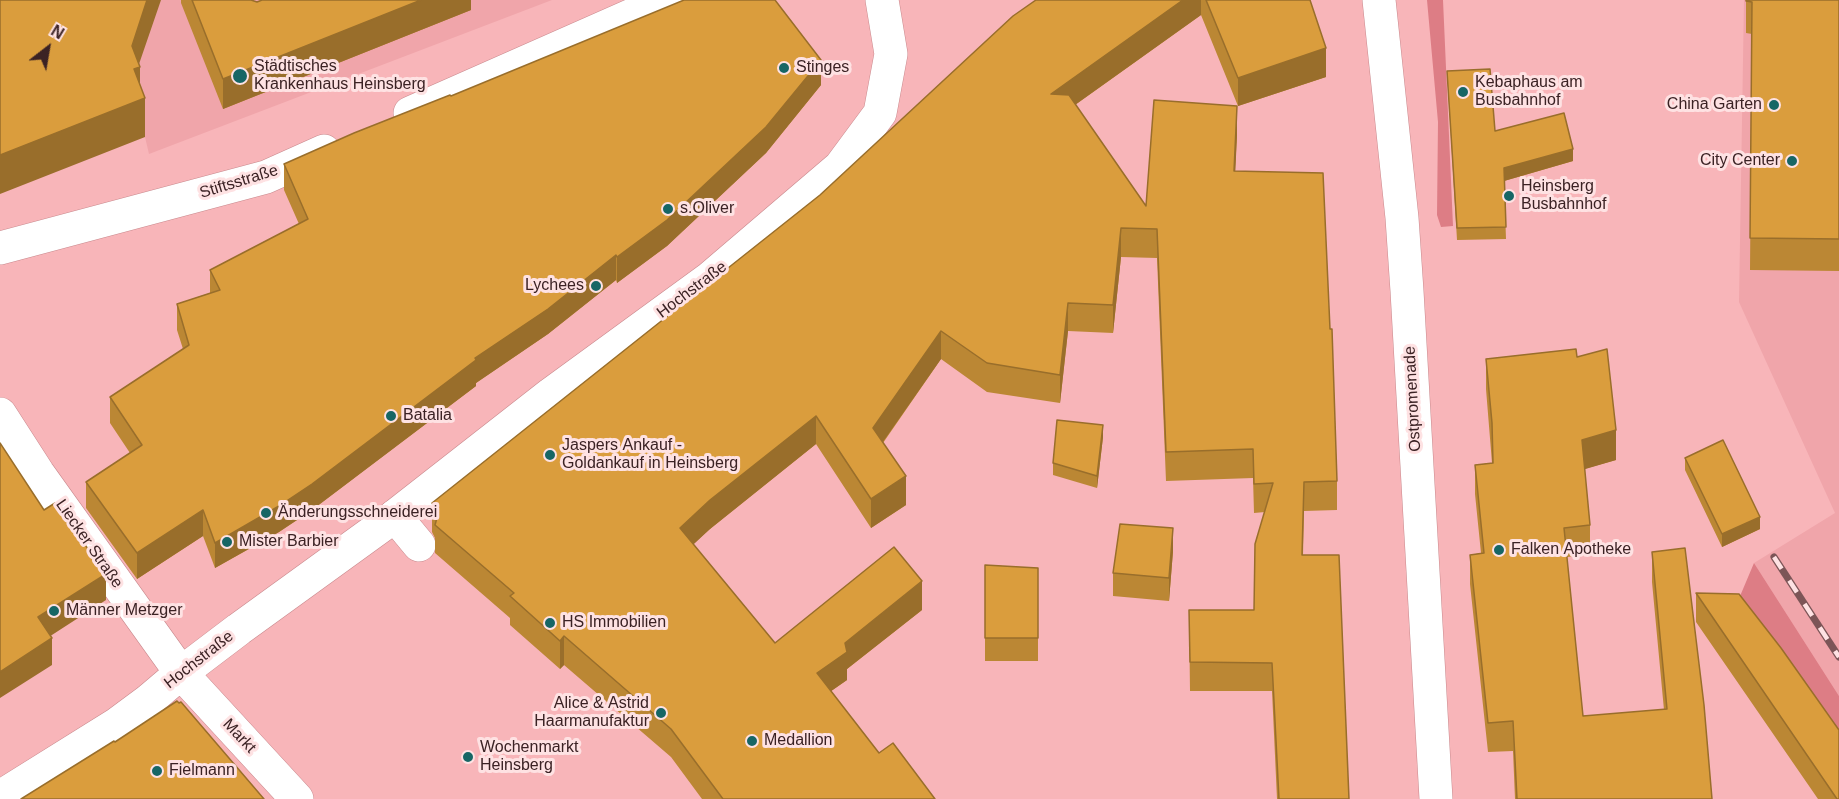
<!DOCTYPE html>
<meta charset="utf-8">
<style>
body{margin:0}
#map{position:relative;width:1839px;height:799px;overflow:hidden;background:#f8b5b9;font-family:Arial,sans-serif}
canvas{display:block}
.north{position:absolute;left:18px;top:18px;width:60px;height:60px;-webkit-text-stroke:4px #fee2e3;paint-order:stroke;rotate:31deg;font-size:16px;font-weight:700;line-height:24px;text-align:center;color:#3b2224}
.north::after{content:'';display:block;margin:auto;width:21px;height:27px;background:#3b2224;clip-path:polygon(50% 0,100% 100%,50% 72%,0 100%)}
</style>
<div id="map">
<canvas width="1839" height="799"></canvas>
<div class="north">N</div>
</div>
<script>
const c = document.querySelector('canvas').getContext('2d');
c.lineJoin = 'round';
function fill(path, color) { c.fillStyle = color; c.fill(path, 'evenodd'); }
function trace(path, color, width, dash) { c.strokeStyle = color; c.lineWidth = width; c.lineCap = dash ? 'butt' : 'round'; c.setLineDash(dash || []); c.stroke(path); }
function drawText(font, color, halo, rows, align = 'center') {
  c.font = font + ' Arial,sans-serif'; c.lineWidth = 6; c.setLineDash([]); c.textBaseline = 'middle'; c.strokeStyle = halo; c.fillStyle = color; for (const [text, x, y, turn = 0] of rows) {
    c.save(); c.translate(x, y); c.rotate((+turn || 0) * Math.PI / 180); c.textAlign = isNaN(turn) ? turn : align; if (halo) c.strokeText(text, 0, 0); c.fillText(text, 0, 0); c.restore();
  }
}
const built = new Path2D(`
 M0,0H552L149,154L145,137Z
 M1744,0H1839V696L1754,563L1835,513L1739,302Z`);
const green = new Path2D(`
 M1427,0H1443L1453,226L1441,227L1437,215L1438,122Z
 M1754,563L1839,696V755L1735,608Z`);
const pedestrian = new Path2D(`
 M395,516L419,545`);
const minor = new Path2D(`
 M410,113L666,0
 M0,248L266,177L324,151
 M0,414L38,473L181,673L297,799
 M0,797L117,724L148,701L181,673L239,629L395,516L551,394L710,278L840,167L880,113L891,54L882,0`);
const tertiary = new Path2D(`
 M1379,0L1402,218L1407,291L1436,799`);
const rail = new Path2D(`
 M1774,557L1839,657`);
const wall = new Path2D(`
 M181,0H251L257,2L471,0V10L223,109L181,3Z
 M1036,0H1310L1326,77L1238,106L1201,15L1075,105L1146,206L1237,135L1235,171L1337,481V510L1304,511L1303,555L1349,799H1277L1272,691H1190L1189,610H1254L1265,512L1254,513L1253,478L1166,481L1157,258L1121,257L1113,333L1068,331L1060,403L987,392L941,359L883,443L906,505L871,528L816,444L710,529L693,544L775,643L922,610L847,669V680L831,691L879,753L935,799H702L671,757L564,665L560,669L510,625V618L435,553V538L432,532V503L820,195Z
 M1746,0H1839V271L1750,270L1752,34L1746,33Z
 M1447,71L1495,131L1573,161L1504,181L1506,239L1457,240Z
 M821,85L766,153L667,246L617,283L616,280L548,334L476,383V386L312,510L279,532L215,568L203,536L137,579L86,508V482L130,453L110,423V397L183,349L177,330V304L210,293V270L299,224L284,190V164L451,96Z
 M1577,357L1616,460L1584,469L1590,525V555L1567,557L1583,716L1664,710L1652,582V552L1712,799H1515L1513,751L1488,752L1470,584V555L1481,553L1475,494V465L1492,463L1486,389V359Z
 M1103,437L1097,488L1053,475V463Z
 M1685,458L1760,529L1722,547L1685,470Z
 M1173,551L1169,601L1113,596V573Z
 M985,565L1038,568V661H985Z
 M1696,593L1839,799H1818L1696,622Z`);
const shadedWall = new Path2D(`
 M147,0H161L138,67H140V100L145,98V137L0,194V155L132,46Z
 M421,0H471V10L223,109V79Z
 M1183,0H1201V15L1051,122V94Z
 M1326,48V77L1238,106V78Z
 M821,60V85L766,153L667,246L617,283V257Z
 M1237,106V135L1234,199V171Z
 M1573,149V161L1504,181V168Z
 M1121,228V257L1113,333V305Z
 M616,255V280L548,334L476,383V386L312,510L279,532L215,568V543L475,358Z
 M1068,303V331L1060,403V375Z
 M941,331V359L873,456V428Z
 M816,416V444L710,529L680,557V528L710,500Z
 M1103,425V437L1097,488V476Z
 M1616,430V460L1582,470V440Z
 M906,476V505L871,528V499Z
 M203,510V536L137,579V553Z
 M1760,517V529L1722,547V534Z
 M1173,528V551L1169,601V578Z
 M106,574V600L38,644V617Z
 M922,581V610L847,669V680L817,701V673L845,643Z
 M564,636V665L560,669V641Z
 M52,638V665L0,698V672Z`);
const building = new Path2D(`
 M0,0H147L132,46L140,67L134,69L145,98L0,155Z
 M192,0H251L257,2L262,0H421L223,79Z
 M684,0H775L821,60L766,127L667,220L617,257L616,255L548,309L475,358L476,360L312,484L279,506L215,543L203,510L137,553L86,482L142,445L110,397L189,345L177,304L220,290L210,270L308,219L284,164L354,133L450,95L451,96Z
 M1036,0H1183L1051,94L1069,95L1146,206L1154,100L1237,106L1234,171L1323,173L1330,329H1332L1337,481L1304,482L1302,555H1339L1349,799H1279L1272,663L1190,662L1189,610H1254L1255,544L1273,483L1254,484L1253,449L1166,452L1157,229L1121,228L1113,305L1068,303L1060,375L987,363L941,331L873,428L906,476L871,499L816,416L710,500L680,528L775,643L894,547L922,581L845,643L847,652L817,673L879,753L893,743L935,799H723L671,729L564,636L560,641L510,596L514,593L435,525L438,514L432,503L820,195L1013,16Z
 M1206,0H1310L1326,48L1238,78Z
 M1746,0H1839V239L1750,238L1752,2L1746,1Z
 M1490,69L1495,131L1564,113L1573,149L1504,168L1506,227L1457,228L1447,71Z
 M1576,349L1577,357L1607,349L1616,430L1582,440L1590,525L1564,528L1583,716L1667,709L1652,552L1685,548L1704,705L1712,799H1517L1513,721L1488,723L1470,555L1484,553L1475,465L1493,463L1492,423L1486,359Z
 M1057,420L1103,425L1097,476L1053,463Z
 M1723,440L1760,517L1722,534L1685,458Z
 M0,443L44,510L55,503L106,574L38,617L52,638L0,672Z
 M1120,524L1173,528L1169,578L1113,573Z
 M985,565L1038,568V638H985Z
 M1696,593L1739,594L1781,648L1839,730V799H1837Z
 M177,701L179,703L181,702L264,799H21L114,741L115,742Z`);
const markers = [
 [784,68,6,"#176665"],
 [240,76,8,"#176665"],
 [1463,92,6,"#176665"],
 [1774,105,6,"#176665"],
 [1792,161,6,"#176665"],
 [1509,196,6,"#176665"],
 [668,209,6,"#176665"],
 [596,286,6,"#176665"],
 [391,416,6,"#176665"],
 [550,455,6,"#176665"],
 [266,513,6,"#176665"],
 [227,542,6,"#176665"],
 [1499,550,6,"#176665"],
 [54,611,6,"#176665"],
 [550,623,6,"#176665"],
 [661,713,6,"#176665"],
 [752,741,6,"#176665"],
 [468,757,6,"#176665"],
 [157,771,6,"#176665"]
];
const poiNames = [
 ["Städtisches",254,67],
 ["Krankenhaus Heinsberg",254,85],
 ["Stinges",796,68],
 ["Kebaphaus am",1475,83],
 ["Busbahnhof",1475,101],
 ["China Garten",1762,105,"right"],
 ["City Center",1780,161,"right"],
 ["Heinsberg",1521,187],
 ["Busbahnhof",1521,205],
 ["s.Oliver",680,209],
 ["Lychees",584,286,"right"],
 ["Batalia",403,416],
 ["Jaspers Ankauf -",562,446],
 ["Goldankauf in Heinsberg",562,464],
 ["Änderungsschneiderei",278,513],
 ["Mister Barbier",239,542],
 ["Falken Apotheke",1511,550],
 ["Männer Metzger",66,611],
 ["HS Immobilien",562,623],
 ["Alice & Astrid",649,704,"right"],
 ["Haarmanufaktur",649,722,"right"],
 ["Medallion",764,741],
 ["Wochenmarkt",480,748],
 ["Heinsberg",480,766],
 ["Fielmann",169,771]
];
const streetNames = [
 ["Stiftsstraße",239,182,-17],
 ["Hochstraße",692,290,-37],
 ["Ostpromenade",1413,399,-93],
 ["Liecker Straße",89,544,55],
 ["Hochstraße",199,660,-38],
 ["Markt",239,736,47]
];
fill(built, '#f0a5aa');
fill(green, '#dd7d85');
trace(pedestrian, '#c8888c', 34);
trace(minor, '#c8888c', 34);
trace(tertiary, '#c8888c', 34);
trace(pedestrian, '#fff', 33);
trace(minor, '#fff', 33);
trace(tertiary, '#fff', 33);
trace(rail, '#7c5557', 7);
trace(rail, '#fee2e3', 4.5, [14]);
fill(wall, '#bb8734');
fill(shadedWall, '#996e2b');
fill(building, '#da9d3d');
trace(building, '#996e2b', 1.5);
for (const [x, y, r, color] of markers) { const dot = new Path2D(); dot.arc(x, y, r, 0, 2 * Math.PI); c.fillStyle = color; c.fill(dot); trace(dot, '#fee2e3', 2); }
drawText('16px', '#3b2224', '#fee2e3', poiNames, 'left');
drawText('16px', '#3b2224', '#fee2e3', streetNames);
</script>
